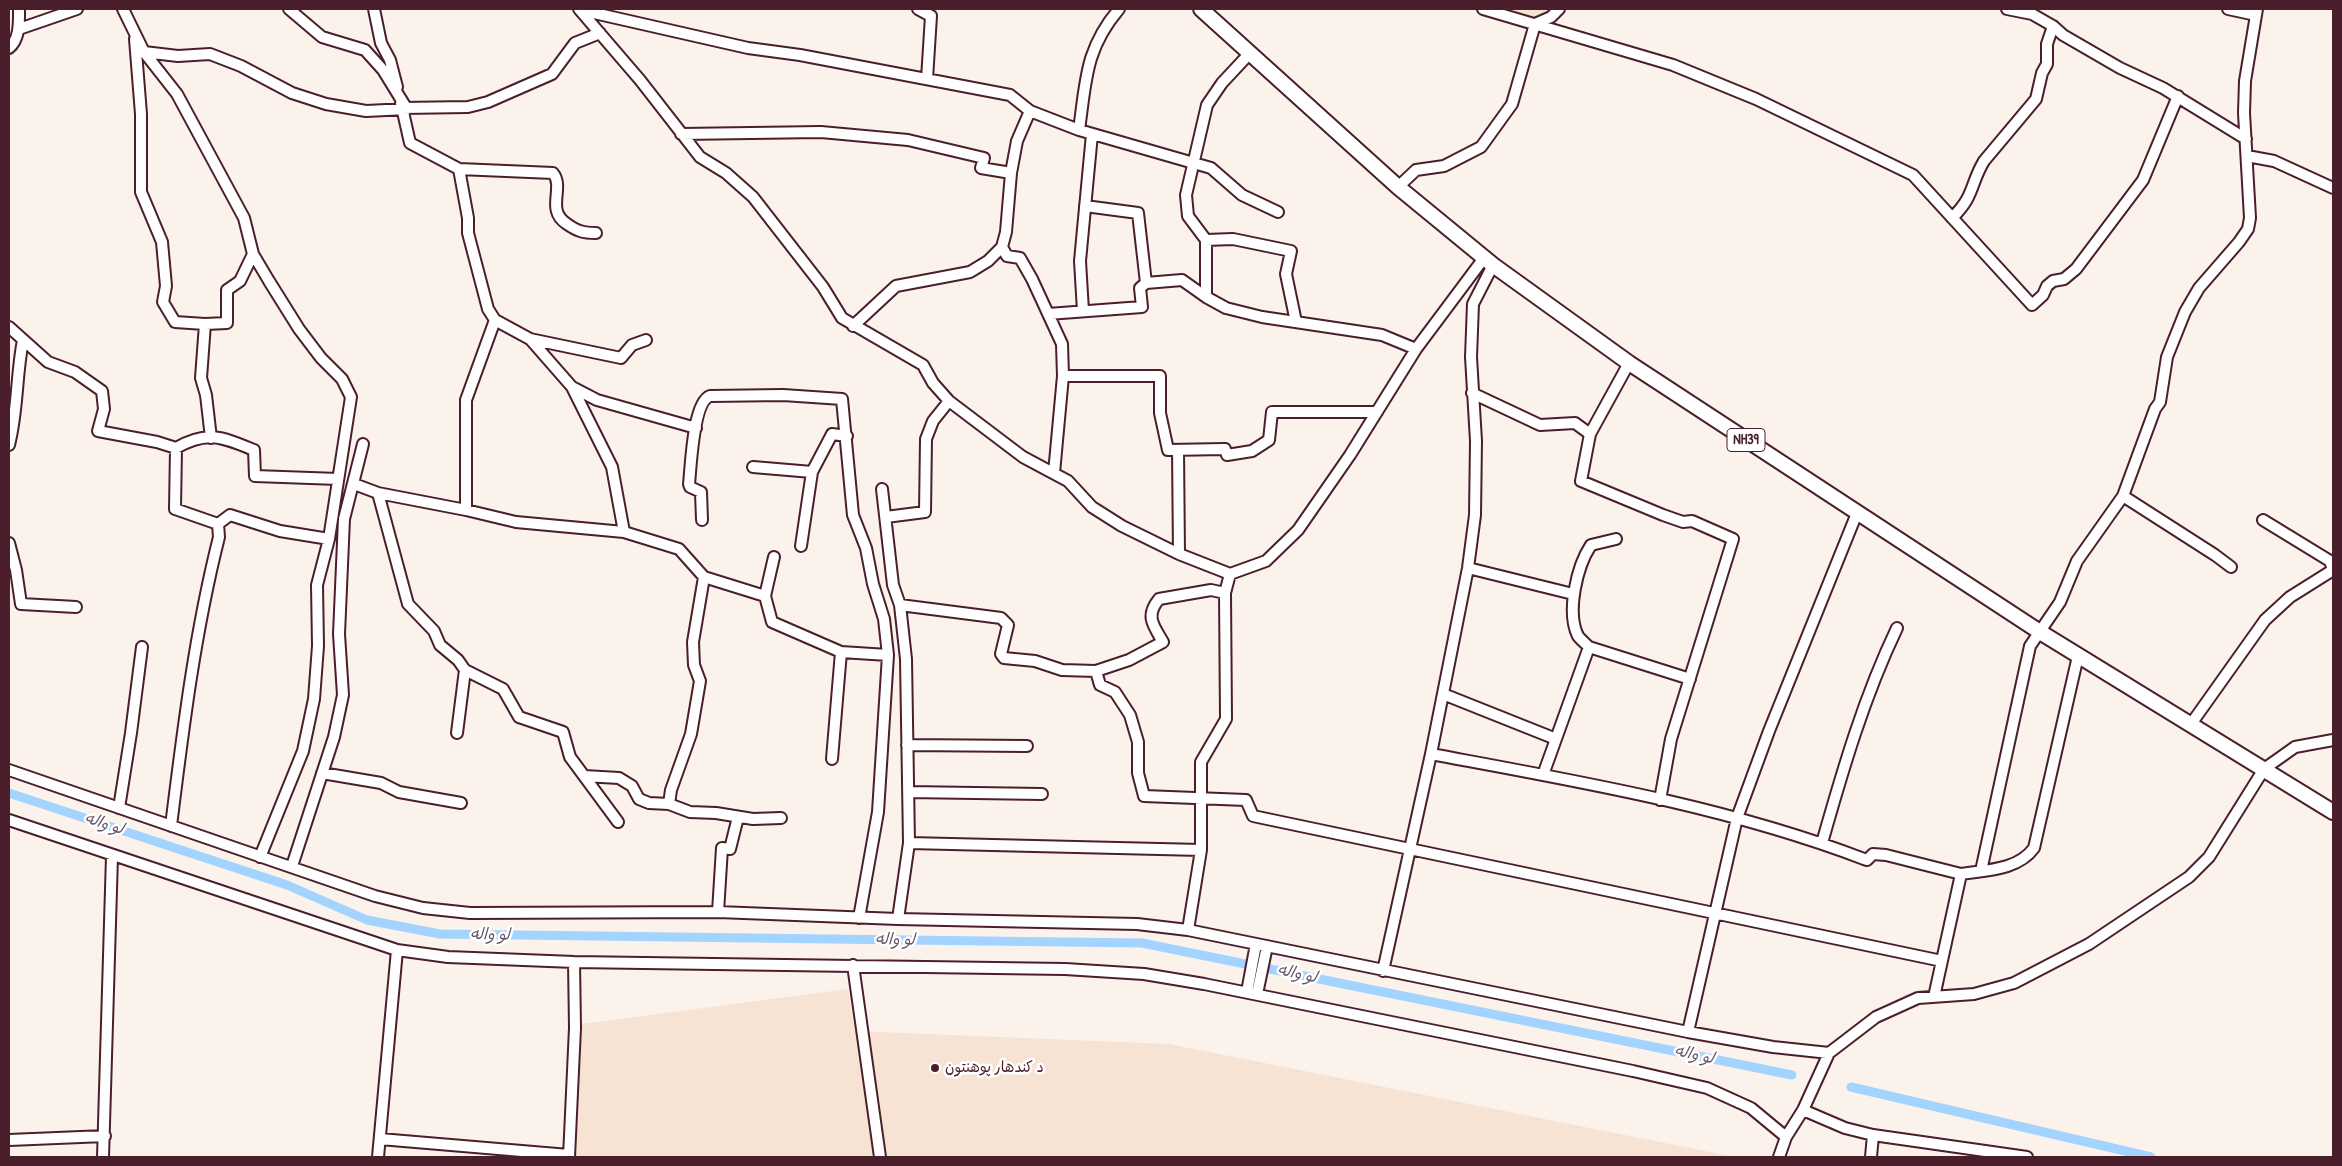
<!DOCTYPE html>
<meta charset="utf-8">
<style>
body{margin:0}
#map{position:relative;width:2342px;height:1166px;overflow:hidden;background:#fbf2eb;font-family:"Patrick Hand",sans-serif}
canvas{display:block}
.frame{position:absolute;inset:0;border:10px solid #4a1f2b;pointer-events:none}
</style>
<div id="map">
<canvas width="2342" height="1166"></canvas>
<div class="frame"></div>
</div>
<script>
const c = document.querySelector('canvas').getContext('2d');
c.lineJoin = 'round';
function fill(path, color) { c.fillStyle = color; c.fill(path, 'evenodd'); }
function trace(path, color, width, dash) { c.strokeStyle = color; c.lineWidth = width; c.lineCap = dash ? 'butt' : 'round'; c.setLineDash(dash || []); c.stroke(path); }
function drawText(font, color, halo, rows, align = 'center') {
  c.font = font + ' "Patrick Hand","Playpen Sans Arabic",sans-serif'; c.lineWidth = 5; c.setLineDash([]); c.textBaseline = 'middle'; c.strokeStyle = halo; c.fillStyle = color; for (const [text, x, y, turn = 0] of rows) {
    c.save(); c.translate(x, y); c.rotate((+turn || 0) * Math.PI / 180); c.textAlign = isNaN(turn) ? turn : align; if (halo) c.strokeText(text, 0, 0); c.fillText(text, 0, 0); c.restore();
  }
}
const built = new Path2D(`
 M1496,9H1551L1550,15L1538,20Z
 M848,989L855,1031L1169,1044L1735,1157H575L582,1024Z`);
const canal = new Path2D(`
 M9,793L287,885L367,920L440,934L1142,943L1792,1075
 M1851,1087L2151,1157`);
const minor = new Path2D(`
 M123,9L144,52L177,94L244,218L253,254L269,281L299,329L321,358L342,379L351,397L329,539L317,585L318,646L314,699L303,751L260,857
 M374,9L381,43L390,60L397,87
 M579,9L640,80L700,157L726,173L753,197L823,287L842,318L923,365L933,383L949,401L1023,457L1068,481L1092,507L1122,526L1179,554L1230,574L1266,561L1298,530L1350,455L1416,349L1484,258
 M918,9L931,16L927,79
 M1483,9L1673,65L1756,99L1913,175L2032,305L2043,295L2047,286L2053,281L2064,279L2076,269L2143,180L2178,96
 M2007,9L2032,14L2053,26L2063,35L2120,68L2163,88L2246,139
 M2228,9L2256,15
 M581,10L748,48L800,55L1010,95L1030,111L1079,130L1211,168L1242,195L1278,212
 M19,29L77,9
 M135,39L141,114V192L162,242L166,286L163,302L175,322L205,324
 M9,48C20,39 19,22 19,9
 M144,52L178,56L210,54L241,66L292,93L326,104L366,111L407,109L383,70L365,50L322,37L289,9
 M401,103L410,143L459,169L553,173C565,188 545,210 567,224C577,231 583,233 596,233
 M402,108L468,107L488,102L552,74L575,43L600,33
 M1079,130C1086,81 1085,49 1119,9
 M681,134L821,132L908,140L984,158L981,168L1011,173
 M2247,156L2274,161L2333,188
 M459,169L468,218V233L488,309L495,320L530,339L572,387L597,400L696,428
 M1398,187L1416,170L1444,166L1481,147L1512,104L1535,24L1551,17L1559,9
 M1085,206L1138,213L1146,283
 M1952,218C1975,196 1970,184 1984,161L2036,99L2042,73L2047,64V44L2053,26
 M1206,240L1233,239L1291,251L1286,274L1296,322
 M1002,247L1007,256L1020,258L1032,279L1062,344L1063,376L1054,473
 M1206,297V240L1188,216L1186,195L1207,105L1222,83L1250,53
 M1083,311L1080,261L1092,134
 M1048,314L1142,307L1140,288L1146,283L1182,280L1206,297L1226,308L1262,317L1382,335L1416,349
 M853,326L896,286L970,272L988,261L1002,247L1006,232L1011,173L1017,141L1030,111
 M9,327L48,362L75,372L102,391L104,409L98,431L157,442L176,448C207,430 222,437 254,450L255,476L338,479
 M530,339L621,358L632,345L646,340
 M1629,363L1590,434L1581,481L1663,515L1683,522L1692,521L1733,539L1671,739L1660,800
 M1063,376H1160V413L1168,450L1225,449L1227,455L1252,451L1269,440L1272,412H1377
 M572,387L612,467L624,532
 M1472,393L1540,425L1575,423L1590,434
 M211,438L206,395L201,378L205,324L227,323V290L240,281L253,254
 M9,445C18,410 16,376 23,340
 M176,448L175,509L218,524L230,515L280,531L329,539
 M1178,450L1179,554
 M753,467L812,472
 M354,484L378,493L466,510L516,522L624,532L679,549L704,577L765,596L772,622L841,652L888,655
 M882,489L893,585L900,605L906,659L909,843L898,919
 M378,493L408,604L434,631L440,645L458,660L465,670L503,689L519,717L563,732L570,757L618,822
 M2123,496L2215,555L2231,567
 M466,510V400L495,320
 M886,517L925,512L926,439L933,421L949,401
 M702,520L701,492L690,487L689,484C691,466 693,402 710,396L783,395L842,399L853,515L866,548L873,584L884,619L888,655L878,812L859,918
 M1616,539L1591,545C1577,566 1566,612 1578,636C1581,640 1586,644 1589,647L1690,679
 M9,543L16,570L21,604L76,607
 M801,546L812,472L832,434L847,436
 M1468,568L1573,594
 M765,596L774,557
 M900,605L1001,618L1008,625L1001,654L1004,658L1035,661L1062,670L1096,671L1129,660L1163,642C1153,625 1145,616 1159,599L1211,590L1225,593
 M1096,671L1100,685L1115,692L1130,715L1138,742V773L1144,796L1246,800L1253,816L1942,961
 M1443,694L1556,739
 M2191,724L2265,620L2290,597L2333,570L2330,561L2263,520
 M457,733L465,670
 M907,745L1027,746
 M1431,754C1576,781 1725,806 1864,859L1867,860L1873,854L1886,855L1961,874
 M832,759L841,652
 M9,770L375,896L423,908L470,913L718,912L898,919L1137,924L1188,930L1688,1032L1773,1047L1829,1053
 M322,773L381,783L399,792L461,803
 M1543,775L1589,647
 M584,776L619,778L632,786L639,799L649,803L669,804L690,812L716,813L753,819L781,818
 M908,792L1042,794
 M669,804L671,790L691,734L700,681L694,665L693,642L704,577
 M119,808L131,733L142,647
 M9,820L397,950L448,957L574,962L1065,969L1144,974L1204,984L1633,1071L1707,1088L1751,1108L1786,1137
 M171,826C183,729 195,632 219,537L218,524
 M909,843L1201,850
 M1822,843C1843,769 1864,697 1897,628
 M292,866L334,737L343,695L339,634L344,519L363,444
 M1981,871L2030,646L2060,602L2077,561L2123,496L2155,409L2160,402L2167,357L2185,312L2199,288L2239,242L2248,229L2250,218L2244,113L2245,81L2257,9
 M718,912L722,848L730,849L738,817
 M1188,930L1201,850V762L1226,719L1225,593L1230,574
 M853,965L880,1157
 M1383,971L1431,754L1468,568L1475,515L1476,441L1471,357L1473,304L1493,265
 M1247,992L1256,944
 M1257,994L1267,946
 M1934,997L1961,874C1987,870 2018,870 2034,848L2078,656
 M1688,1032L1737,818L1769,731L1857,513
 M1803,1110L1845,1128L1873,1135L2027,1157
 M380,1139L569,1155
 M9,1140L105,1136
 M103,1157L112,856
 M378,1157L397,950
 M569,1157L575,1028L574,962
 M1779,1157L1786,1137L1803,1110L1829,1053L1876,1017L1918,998L1974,994L2014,983L2089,944L2189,877L2209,857L2264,769L2295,747L2333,740
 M1871,1157L1873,1135`);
const major = new Path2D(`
 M1201,9L1398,187L1493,265L1629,363L2040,632L2333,812`);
const markers = [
 [935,1068,5,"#4a1f2b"]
];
const shields = [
 [1746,440,38]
];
const shieldNames = [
 ["NH39",1746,440]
];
const poiNames = [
 ["د کندهار پوهنتون",945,1068]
];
const waterNames = [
 ["لو واله",104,824,18],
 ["لو واله",490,935,1],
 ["لو واله",895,940,1],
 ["لو واله",1297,974,12],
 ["لو واله",1694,1055,12]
];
fill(built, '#f6e3d3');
trace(canal, '#a3d3ff', 9);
trace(minor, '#4a1f2b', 14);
trace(major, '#4a1f2b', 18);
trace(minor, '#fff', 10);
trace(major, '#fff', 14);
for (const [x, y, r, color] of markers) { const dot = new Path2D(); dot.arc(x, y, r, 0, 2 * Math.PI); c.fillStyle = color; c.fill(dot); trace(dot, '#fff', 2); }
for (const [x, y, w] of shields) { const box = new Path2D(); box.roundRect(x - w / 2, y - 11.5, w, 23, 4); c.fillStyle = '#fff'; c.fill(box); trace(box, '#4a1f2b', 1); }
drawText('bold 14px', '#4a1f2b', null, shieldNames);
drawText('15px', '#4a1f2b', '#fff', poiNames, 'left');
drawText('italic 16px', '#65556b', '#fff', waterNames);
</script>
